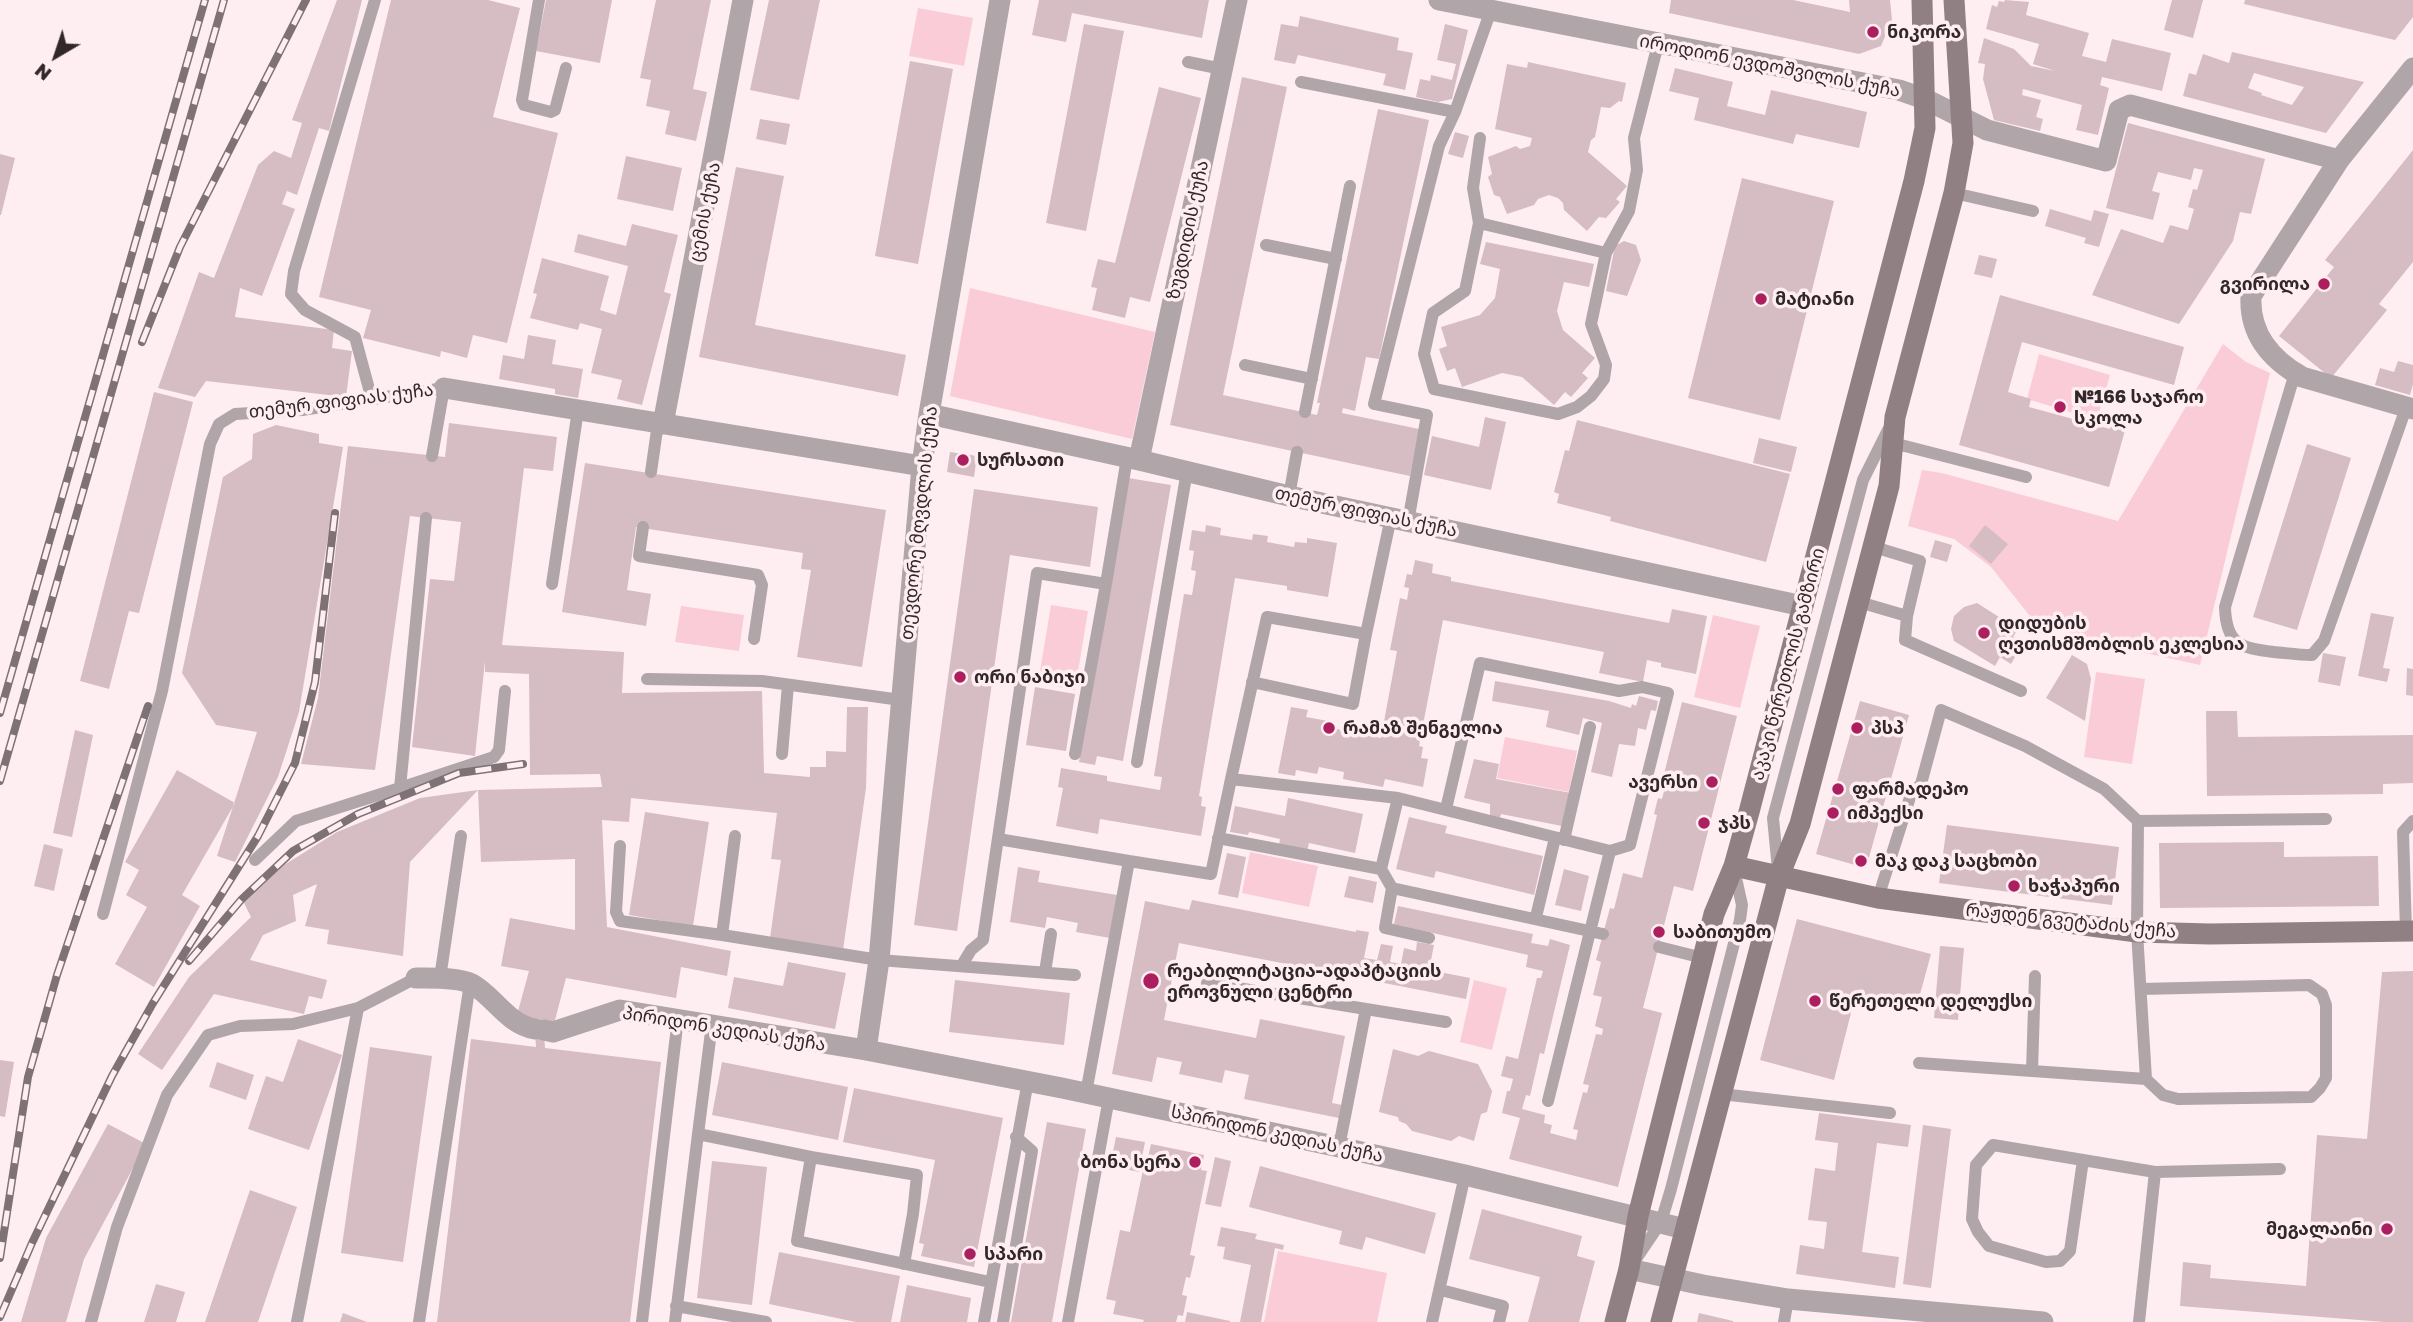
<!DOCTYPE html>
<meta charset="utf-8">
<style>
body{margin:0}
#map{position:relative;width:2413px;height:1322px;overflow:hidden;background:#feeef2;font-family:"Golos Text",sans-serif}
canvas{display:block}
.north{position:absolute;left:21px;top:21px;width:70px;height:70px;-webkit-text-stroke:5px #feeef2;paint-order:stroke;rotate:219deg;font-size:19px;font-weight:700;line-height:28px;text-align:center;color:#32282b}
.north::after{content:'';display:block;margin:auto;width:24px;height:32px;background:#32282b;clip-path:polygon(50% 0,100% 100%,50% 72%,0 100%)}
</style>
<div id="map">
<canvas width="2413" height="1322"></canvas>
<div class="north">N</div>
</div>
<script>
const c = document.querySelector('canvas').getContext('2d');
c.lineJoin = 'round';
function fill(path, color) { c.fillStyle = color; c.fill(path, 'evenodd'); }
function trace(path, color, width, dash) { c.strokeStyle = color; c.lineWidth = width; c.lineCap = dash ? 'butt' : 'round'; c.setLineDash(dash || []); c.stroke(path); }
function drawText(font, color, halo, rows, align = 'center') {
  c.font = font + ' "Golos Text","Noto Sans Georgian",sans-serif'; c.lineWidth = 7; c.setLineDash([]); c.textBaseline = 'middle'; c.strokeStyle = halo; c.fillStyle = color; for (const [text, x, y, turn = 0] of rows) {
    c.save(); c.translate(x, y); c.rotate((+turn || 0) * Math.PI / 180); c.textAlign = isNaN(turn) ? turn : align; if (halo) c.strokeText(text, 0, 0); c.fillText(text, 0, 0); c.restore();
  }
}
const green = new Path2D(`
 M918,8L973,18L964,66L909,56Z
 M970,288L1155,332L1132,439L950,396Z
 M2223,344L2246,362L2270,373L2200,665L2096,642L2033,620L1991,567L1954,539L1908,526L1922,470L1942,473L2118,521Z
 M2039,354L2110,375L2097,420L2027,399Z
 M1051,605L1088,611L1075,690L1038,683Z
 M681,606L744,615L739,651L675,642Z
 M1713,615L1760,626L1740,708L1694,697Z
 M2096,672L2145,679L2132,764L2084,757Z
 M1505,737L1577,751L1569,792L1497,778Z
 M1250,852L1318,866L1309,907L1242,893Z
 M1474,980L1507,988L1492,1050L1460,1042Z
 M1278,1251L1387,1273L1377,1322H1264Z`);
const building = new Path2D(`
 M337,0H362L329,131L319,128L297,195L287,191L282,204L295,209L262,296L240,288L235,317L334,330L332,348L352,351L346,397L206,381L195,397L158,388L199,272L214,278L258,165L274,151L291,158L302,123L292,120Z
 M391,0H488L520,8L493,117L558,133L507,343L473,335L467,358L441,351L440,357L363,338L371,310L319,297Z
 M546,0H612L600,63L536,51Z
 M656,0H711L693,89L707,92L696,141L665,134L670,111L646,106L651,80L640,78Z
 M769,0H820L799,100L750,90Z
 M1039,0H1209L1202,38L1072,13L1066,42L1032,35Z
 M1671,0H1793L1850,12L1849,0H1890L1892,20L1881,46L1859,54L1669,13Z
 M2005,0L2029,2L2026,15L2089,33L2082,56L2106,62L2112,39L2171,53L2162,91L2102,77L2100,85L2109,88L2098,135L2076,130L2082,105L2023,89L2022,95L2041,100L2036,117L2043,119L2040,131L1994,120L1983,79L1985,64L1978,63L1984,38L2014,49L2031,66L2055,71L2033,64L2039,44L1986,29L1992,5L1997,7L1999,1L2004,2Z
 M2172,0H2203L2193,38L2164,30Z
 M2245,0H2413V17L2395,40L2244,4Z
 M1300,16L1399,38L1397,50L1413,53L1405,90L1383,85L1386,74L1298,55L1295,64L1274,60L1281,24L1298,27Z
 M1084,24L1124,31L1086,231L1046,223Z
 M1445,24L1468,30L1452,99L1438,102L1416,97L1420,79L1430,81L1431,75L1452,80L1456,64L1437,60Z
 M2232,52L2364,82L2326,133L2183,96L2189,73L2196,75L2203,54L2229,63ZM2254,73L2304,87L2292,105L2261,95L2262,93L2248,88Z
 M910,61L953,69L918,264L875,256Z
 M1528,62L1626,83L1622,102L1619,101L1610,108L1601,107L1595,137L1591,140L1588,152L1627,186L1616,199L1620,202L1606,218L1599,217L1587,231L1564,210L1563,203L1558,198L1549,195L1538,199L1534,205L1507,214L1500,197L1494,195L1488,177L1492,174L1488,157L1516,146L1520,149L1530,146L1532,138L1495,129L1507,64L1527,68Z
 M1675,68L1733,82L1727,106L1765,115L1771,90L1867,112L1859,148L1796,134L1793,144L1694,120L1699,98L1669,91Z
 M1242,77L1287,87L1223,395L1317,415L1320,403H1317L1378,109L1429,120L1379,359L1366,357L1355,411L1343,408L1342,413L1419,429L1410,476L1170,425Z
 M1159,87L1201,98L1150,302L1130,297L1125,318L1092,310L1097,288L1091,287L1098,259L1115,263Z
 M760,119L790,124L786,145L756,139Z
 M2128,123L2265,159L2251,214L2240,212L2233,241L2179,324L2092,295L2121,229L2163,243L2170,225L2188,230L2194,209L2188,207L2193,189L2197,190L2203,170L2194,168L2191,180L2158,172L2152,191L2160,193L2153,220L2106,208Z
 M1455,132L1469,136L1463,158L1448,154Z
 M2413,150V262L2379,304L2387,310L2331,378L2279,336L2334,267L2325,260Z
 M0,154L15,158L1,215H0Z
 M626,156L682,168L673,211L617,199Z
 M736,167L784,176L755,325L906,355L898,396L699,357Z
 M1742,178L1834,201L1780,420L1688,398Z
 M2050,209L2091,221L2094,210L2109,214L2099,247L2084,243L2086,238L2045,226Z
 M632,224L678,235L664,292L671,294L642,405L617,399L622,380L591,373L602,329L580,323L578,330L530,318L537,294L533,293L542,258L609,276L600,310L616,315L628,266L574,252L578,234L626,246Z
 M1624,241L1636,245L1641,260L1627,296L1606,291L1615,246Z
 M1486,242L1594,264L1589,287L1564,282L1557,311L1563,330L1595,358L1582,373L1588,378L1571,397L1565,392L1554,405L1522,377L1502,373L1462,387L1455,368L1447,371L1439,349L1447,346L1441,327L1480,315L1495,298L1500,269L1480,264Z
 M1979,255L1997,259L1992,278L1974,274Z
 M2000,295L2184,347L2174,385L2022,342L2008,392L2031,399L2029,407L2110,429L2112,423L2126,427L2109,487L1959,445Z
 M528,335L556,340L552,364L583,369L578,398L555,394V389L499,379L503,355L524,359Z
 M2398,361L2413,365V384L2410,395L2375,385L2380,368L2394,372Z
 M154,392L193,402L139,613L129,611L109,689L80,681Z
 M1485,417L1506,422L1491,490L1424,475L1432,436L1479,447Z
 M1577,420L1790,474L1766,562L1610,521L1611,517L1557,503L1559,494L1554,492L1565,450L1569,451Z
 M449,423L557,437L553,471L524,468L502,645L624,652L622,693L762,691L764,773L810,777V767H826V751L846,752L847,707H868L866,788L843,950L770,938L781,860L771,859L777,813L631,798L629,822L602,820L607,927L731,951L727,976L681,967L676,998L566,978L554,1024L543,1021L545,1048L661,1062L630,1322H437L471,1039L536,1047L534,1019L517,1015L529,971L501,966L510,918L575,930V859L481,862L478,790L410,862L403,956L327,944L329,930L305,926L317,884L293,895L296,921L263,935L250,960L327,980L322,999L309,996L304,1014L214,994L162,1070L138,1054L189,977L251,917L244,903L284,865L337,832L420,798L478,790L602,787L600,774L530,775L529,674L485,672V661L475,756L412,747L430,579L454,581L461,522L410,516L375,770L301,764L318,698L348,446L445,457Z
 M276,425L319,434V443L343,447L299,712L278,777L235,862L217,856L257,732L216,725L182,673L223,477L252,459L253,434Z
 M1759,438L1797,447L1791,472L1753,463Z
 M2307,444L2351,458L2297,630L2253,617Z
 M950,452L977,456L974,477L947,472Z
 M585,463L886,510L862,667L797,657L811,570L801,569L803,553L636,527L627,590L651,594L646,626L562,612Z
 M1128,478L1171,485L1123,761L1097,756L1095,765L1079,762Z
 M974,489L1098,507L1090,567L1010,555L957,931L914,925Z
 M1206,525L1221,528L1220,535L1252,540L1253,534L1268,536L1267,542L1294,547L1295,542L1307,543V538L1337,543L1328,597L1287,590V586L1235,578L1199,796L1202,797L1201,806L1206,807L1201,836L1100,819L1098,834L1056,826L1063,788L1058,787L1061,768L1107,776V781L1160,790L1162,777L1154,776L1162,726L1184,594L1192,595L1196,571L1191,570L1194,551L1189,550L1192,530L1205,532Z
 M1985,525L2008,544L1991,564L1969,546Z
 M1935,540L1952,545L1947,562L1930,557Z
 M1415,560L1433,564L1432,573L1451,577V581L1669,623L1672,609L1707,616L1696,674L1661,667V663L1647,660L1643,682L1599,673L1604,652L1443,620L1419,746L1423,747L1421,758L1428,759L1423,787L1385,779L1383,787L1343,779L1344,772L1319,767L1317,774L1296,770L1295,776L1278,773L1291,707L1308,710L1306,717L1328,721L1327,727L1381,738L1397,651L1390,650L1400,598L1407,600L1409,588L1404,587L1407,574L1412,575Z
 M1977,603L2018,629L2013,637L2023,643L2011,664L2000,657L1995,666L1954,641L1951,629L1954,616L1964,607Z
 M2371,613L2394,617L2383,668L2390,669L2387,682L2358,676Z
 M2323,653L2346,657L2340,686L2318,682Z
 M2072,655L2087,664L2091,679L2085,721L2046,698Z
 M2407,668L2413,669V696L2406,695Z
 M1495,681L1609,701L1631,708L1632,704L1636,706L1639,696L1658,701L1656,711L1651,710L1646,730L1638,728L1635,746L1619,744L1612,777L1591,772L1602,723L1583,718L1579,735L1546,727L1549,711L1492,701Z
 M1035,687L1075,694L1066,751L1026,745Z
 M1860,701L1909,715L1866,868L1816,854Z
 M1682,702L1737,716L1693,891L1674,886L1643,1008L1662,1013L1618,1187L1509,1159L1520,1118L1502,1113L1507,1091H1510L1513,1079L1501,1076L1506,1056L1518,1059L1537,978H1541L1543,971L1526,967L1528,955L1394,924L1398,906L1533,934L1531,943L1548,946L1550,939L1570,945L1544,1054L1540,1053L1530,1096L1526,1095L1522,1109L1545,1115L1544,1123L1552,1125L1550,1133L1576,1140L1578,1130L1573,1129L1583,1092L1587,1093L1589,1085L1583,1084L1596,1034L1602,1035L1603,1029L1595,1026L1602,997L1593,995L1601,962L1596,960L1610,908L1614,909L1623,873L1642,878L1657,815L1654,814L1658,798L1662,799L1668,775L1664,774Z
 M2206,711H2237L2238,737L2413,735V783L2383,784V794L2207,796Z
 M75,730L93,735L72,837L53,833Z
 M1474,759L1499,764L1496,779L1571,793L1562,826L1501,814L1500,818L1490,816V804L1464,798Z
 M177,770L235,803L182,895L200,906L154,987L115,964L147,907L126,895L139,870L125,862Z
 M1288,798L1363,814L1355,853L1309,843L1307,852L1279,846L1280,839L1249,832L1248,835L1230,832L1235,806L1285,816Z
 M645,812L709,822L693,926L629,915Z
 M1409,817L1447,826L1445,833L1543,856L1534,895L1436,871L1434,878L1396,869Z
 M1947,825L2119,847L2112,905L1939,883Z
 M2284,842V857L2378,856L2379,906L2160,908L2159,843Z
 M44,844L63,849L54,891L34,886Z
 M1227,853L1246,857L1238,898L1218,894Z
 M1018,867L1040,871L1038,882L1117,895L1110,938L1076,932L1078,923L1047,917L1045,928L1010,922Z
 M1564,869L1589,876L1581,911L1555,905Z
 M1349,876L1377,882L1373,903L1344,897Z
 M1192,900L1356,932V930L1369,932L1364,958L1377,960L1381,944L1393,946L1390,962L1401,964L1404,948L1416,951L1417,942L1434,945L1429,970L1470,978L1466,999L1179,943L1164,1020L1256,1038L1260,1019L1345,1036L1332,1103L1342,1105L1339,1118L1244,1099L1249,1075L1225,1070L1222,1083L1179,1074L1182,1062L1157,1057L1152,1082L1112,1074L1145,901L1189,910Z
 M1797,919L1931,954L1916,1009L1856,993L1834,1080L1760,1060Z
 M1940,946L1964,948L1958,1020L1934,1018Z
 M788,962L846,973L835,1029L728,1008L734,977L783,986Z
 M2413,971V1322H2385L2180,1306L2183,1262L2211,1265L2210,1278L2306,1286L2317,1135L2367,1139L2382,972Z
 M955,980L1070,993L1064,1045L949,1032Z
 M298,1039L342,1055L309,1150L248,1129L266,1076L283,1082Z
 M370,1047L432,1056L403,1262L341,1253Z
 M1393,1049L1418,1056L1429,1051L1478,1064L1492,1091L1487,1112L1481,1114L1474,1141L1459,1136L1451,1141L1412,1131L1406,1124L1399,1121L1398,1117L1379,1112Z
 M0,1060L14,1062L5,1117L0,1116Z
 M217,1062L254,1075L246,1100L209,1087Z
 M722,1062L848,1087L838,1140L712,1115Z
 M854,1088L1003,1118L974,1267L921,1256L924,1244L919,1243L935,1160L843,1142Z
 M1819,1113L1911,1125L1908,1147L1877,1143L1862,1252L1899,1257L1895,1288L1796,1274L1800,1245L1824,1249L1827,1222L1808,1220L1815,1168L1835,1171L1838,1143L1815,1140Z
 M1047,1122L1086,1129L1052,1322H1011Z
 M108,1124L146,1144L84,1259L66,1322H21L46,1238Z
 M1923,1125L1951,1129L1931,1288L1903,1284Z
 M1116,1137L1145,1142L1139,1172L1110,1166Z
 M1151,1144L1204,1155L1201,1170L1207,1171L1190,1255L1195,1256L1190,1278L1186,1277L1182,1295L1187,1296L1183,1316L1178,1315L1176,1322H1143L1144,1320L1113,1314L1116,1301L1106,1299L1120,1230L1130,1232L1144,1165L1146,1166Z
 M1215,1157L1231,1161L1221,1207L1205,1204Z
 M712,1161L767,1167L752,1305L697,1298Z
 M1260,1166L1436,1213L1425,1254L1366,1237L1362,1250L1339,1244L1342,1231L1249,1207Z
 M250,1190L297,1207L258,1322H205Z
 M1482,1209L1582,1236L1577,1256L1595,1261L1579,1322H1528L1540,1277L1469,1259Z
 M1221,1227L1257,1234L1255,1239L1284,1245L1283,1250L1275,1248L1261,1322H1240L1251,1265L1223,1259L1225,1247L1217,1246Z
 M779,1252L900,1276L891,1322H856L769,1304Z
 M156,1284L185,1292L176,1322H144Z
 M907,1285L971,1298L967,1322H900Z
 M1187,1312L1230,1321V1322H1185Z
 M343,1313L367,1322H340Z
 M1699,1313L1733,1321V1322H1697Z`);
const lane = new Path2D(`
 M539,0L522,100L524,105L551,112L555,110L566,68
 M1188,62L1222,69
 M1301,82L1455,112
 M1480,138L1473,188L1479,223L1465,291L1433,313L1424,354L1434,389L1558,414L1577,407L1591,396L1604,379L1606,365L1591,324L1606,253L1629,211L1637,170L1634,138L1658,44
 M1954,193L2033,211
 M1479,223L1606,253
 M1266,245L1336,259
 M1245,365L1312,379
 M2295,373L2225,607C2226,645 2241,648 2274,652C2286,653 2299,655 2312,655L2324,641L2406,408
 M372,400L355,337L305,310L291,294L294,271L375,0
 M1305,412L1350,186
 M1893,443L2026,477
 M651,472L658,423
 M1289,496L1297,452
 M1391,517L1366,634L1267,617L1231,779L1398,798L1610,851
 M1408,522L1427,415L1374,404L1439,146L1455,112L1491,10
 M643,527L639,556L758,575L762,585L754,639
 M1874,547L1920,561L1907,616
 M552,584L578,410
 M1859,602L1907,616L1905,640L2021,691
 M647,679L762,681L901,700
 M1252,682L1353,704L1366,634
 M782,754L788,685
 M1075,754L1106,584
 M1137,762L1187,471
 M400,788L494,757L499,750L505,691
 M1446,809L1480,663L1619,691L1642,687L1668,693L1630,845L1610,851L1548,1101
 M2138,821L2326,819
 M735,836L722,935L879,960L1075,975
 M1218,838L1381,869L1392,888L1603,934
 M998,839L1129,861
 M1564,840L1590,727
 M620,846L616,912L620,921L722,935
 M255,860L296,821L400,788L426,518
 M1381,869L1398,798
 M1778,870L1773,818L1863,480L1888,430
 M1392,888L1385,928L1429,938
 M1878,898L1911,794L1921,784L1941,710L2025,746L2104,789L2138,821L2137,932L2146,1079L2163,1095L2178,1099L2311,1097L2320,1088L2326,1078V1005L2322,994L2309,985L2141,989
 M103,914L162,691L210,444L219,424L235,414L302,410L444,388L432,456
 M1536,917L1555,838
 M2406,931L2403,832L2413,821
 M1659,947L1703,958
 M962,965L971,950L983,940L1037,573L1106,584L1127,458
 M1045,972L1051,934
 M440,978L461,836
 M1207,983L1366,1009L1339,1147
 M1366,1009L1446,1022
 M712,1024L698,1134L811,1157L797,1241L990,1282
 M1919,1063L2146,1079
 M2032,1071L2035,976
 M1086,1093L1129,861L1211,874L1231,779
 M1721,1094L1890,1113
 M811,1157L917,1175L913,1214L904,1264
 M2083,1160L2070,1251L2060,1261L2046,1262L1989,1246L1978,1232L1972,1219L1976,1165L1993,1145L2155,1172L2280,1169
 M1634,1262L1661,1222L1671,1189L1740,920L1742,905L1734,869
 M1441,1290L1503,1306L1499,1322
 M676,1306L766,1322
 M91,1322L117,1227L167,1095L208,1035L240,1026L293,1024L358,1008L416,978
 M297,1322L358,1008
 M419,1322L470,983
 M642,1322L678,1018
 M675,1322L698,1134
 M984,1322L1028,1081
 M1003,1322L1032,1151L1016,1137
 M1068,1322L1109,1098
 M1432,1322L1465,1175
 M1784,1322L1788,1299
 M2139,1322L2155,1172`);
const street = new Path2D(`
 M1439,0L1899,90L1925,99L1987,130L2106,161L2119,110L2130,105L2339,160
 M2413,68L2339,160L2251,296C2249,333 2270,359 2302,377L2413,409
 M444,388L922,466
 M929,414L1139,460L1289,496L1803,606
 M663,424L743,0
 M1139,460L1237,0
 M416,978C431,978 459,977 472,984C495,997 507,1024 535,1029
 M544,1030L553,1032L620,1010L866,1050L1062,1088L1339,1147L1465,1175L1685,1229
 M866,1050L879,960L922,466L929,414L1000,0
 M1629,1269L1703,1285L1788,1299L2043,1322`);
const secondary = new Path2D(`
 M1734,866L1878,898L2137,932L2210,934L2413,931
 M1615,1322L1629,1269L1638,1216L1714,914L1734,866L1749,812L1914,181L1925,128L1922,0
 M1661,1322L1779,876L1800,824L1889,486L1895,417L1954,193L1963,143L1954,0`);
const rail = new Path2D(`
 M142,342L180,247L306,0
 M0,713L205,0
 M0,781L224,0
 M189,961L241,900L293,851L358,814L459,773L523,764
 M0,1258L28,1077L57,975L148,706
 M0,1317L32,1243L112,1076L153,1003L258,836L295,763L315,682L335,513`);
const markers = [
 [1873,32,7,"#ab1f5e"],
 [2324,284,7,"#ab1f5e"],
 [1761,299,7,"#ab1f5e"],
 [2060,407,7,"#ab1f5e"],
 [963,460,7,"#ab1f5e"],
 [1984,633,7,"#ab1f5e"],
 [960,677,7,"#ab1f5e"],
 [1329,728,7,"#ab1f5e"],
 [1857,728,7,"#ab1f5e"],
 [1712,782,7,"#ab1f5e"],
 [1838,789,7,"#ab1f5e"],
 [1833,813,7,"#ab1f5e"],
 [1704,823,7,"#ab1f5e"],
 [1861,861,7,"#ab1f5e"],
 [2014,886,7,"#ab1f5e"],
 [1659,932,7,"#ab1f5e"],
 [1151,981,9,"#ab1f5e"],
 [1815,1001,7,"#ab1f5e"],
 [1195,1162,7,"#ab1f5e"],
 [2387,1229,7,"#ab1f5e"],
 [970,1254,7,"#ab1f5e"]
];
const poiNames = [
 ["ნიკორა",1887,32],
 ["გვირილა",2310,284,"right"],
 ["მატიანი",1775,299],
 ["№166 საჯარო",2074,397],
 ["სკოლა",2074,418],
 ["სურსათი",977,460],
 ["დიდუბის",1998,623],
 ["ღვთისმშობლის ეკლესია",1998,644],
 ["ორი ნაბიჯი",974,677],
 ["რამაზ შენგელია",1343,728],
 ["პსპ",1871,728],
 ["ავერსი",1698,782,"right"],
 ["ფარმადეპო",1852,789],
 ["იმპექსი",1847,813],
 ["ჯპს",1718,823],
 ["მაკ დაკ საცხობი",1875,861],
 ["ხაჭაპური",2028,886],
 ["საბითუმო",1673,932],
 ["რეაბილიტაცია-ადაპტაციის",1167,971],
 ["ეროვნული ცენტრი",1167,992],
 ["წერეთელი დელუქსი",1829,1001],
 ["ბონა სერა",1181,1162,"right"],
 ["მეგალაინი",2373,1229,"right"],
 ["სპარი",984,1254]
];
const streetNames = [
 ["იროდიონ ევდოშვილის ქუჩა",1770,66,11],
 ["ცემის ქუჩა",705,212,-79],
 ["ზუგდიდის ქუჩა",1188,230,-78],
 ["თემურ ფიფიას ქუჩა",341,401,-7],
 ["თემურ ფიფიას ქუჩა",1366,512,12],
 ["თევდორე მღვდლის ქუჩა",919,523,-84],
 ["აკაკი წერეთლის გამზირი",1788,664,-75],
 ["რაჟდენ გვეტაძის ქუჩა",2071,921,6],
 ["პირიდონ კედიას ქუჩა",724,1029,9],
 ["სპირიდონ კედიას ქუჩა",1277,1134,12]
];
fill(green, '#f9ccd8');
fill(building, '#d6bcc3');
trace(lane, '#b0a5a8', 12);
trace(street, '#b0a5a8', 21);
trace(secondary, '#908084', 21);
trace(rail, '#7f7276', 8);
trace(rail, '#feeef2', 5, [16]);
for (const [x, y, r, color] of markers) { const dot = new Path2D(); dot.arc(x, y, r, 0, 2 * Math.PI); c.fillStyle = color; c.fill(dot); trace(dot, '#feeef2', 2.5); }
drawText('bold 18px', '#32282b', '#feeef2', poiNames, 'left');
drawText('18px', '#32282b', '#feeef2', streetNames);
</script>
